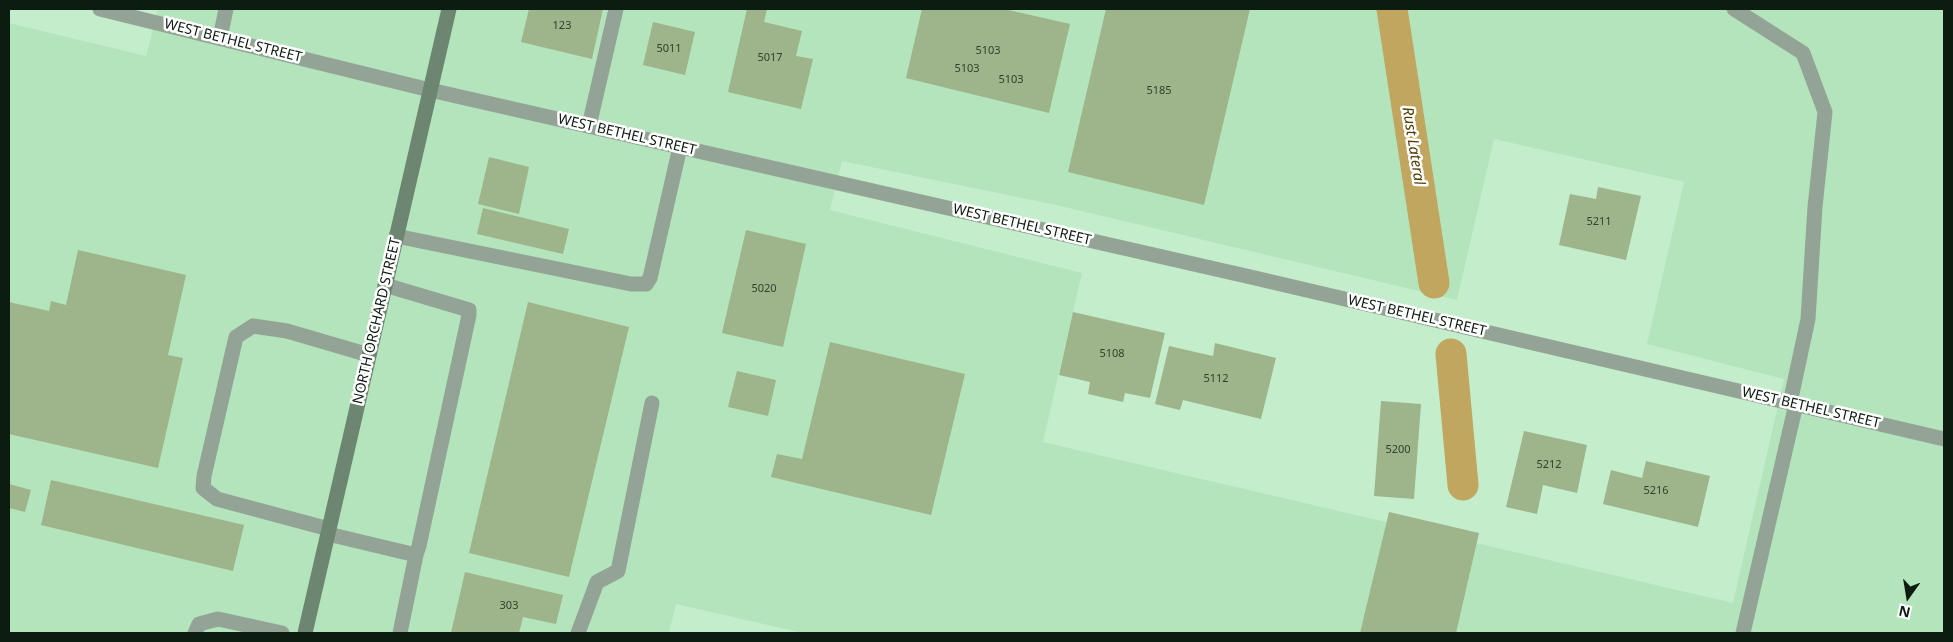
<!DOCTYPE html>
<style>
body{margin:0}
#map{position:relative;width:1953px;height:642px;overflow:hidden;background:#c4eecb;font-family:"Noto Sans",sans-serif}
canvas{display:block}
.frame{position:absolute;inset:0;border:10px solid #0c1c10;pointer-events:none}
.north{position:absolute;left:1883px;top:572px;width:50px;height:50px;-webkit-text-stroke:4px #fff;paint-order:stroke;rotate:193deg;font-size:14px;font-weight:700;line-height:20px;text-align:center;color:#0c1c10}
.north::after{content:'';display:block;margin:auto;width:18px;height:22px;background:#0c1c10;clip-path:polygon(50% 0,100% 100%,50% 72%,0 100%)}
</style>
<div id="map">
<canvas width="1953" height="642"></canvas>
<div class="frame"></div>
<div class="north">N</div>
</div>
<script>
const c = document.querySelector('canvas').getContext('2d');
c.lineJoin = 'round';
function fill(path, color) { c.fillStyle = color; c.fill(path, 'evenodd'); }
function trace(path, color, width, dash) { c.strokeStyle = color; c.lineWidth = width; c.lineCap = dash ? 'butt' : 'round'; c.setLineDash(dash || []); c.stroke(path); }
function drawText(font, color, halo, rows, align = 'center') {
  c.font = font + ' "Noto Sans",sans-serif'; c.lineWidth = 5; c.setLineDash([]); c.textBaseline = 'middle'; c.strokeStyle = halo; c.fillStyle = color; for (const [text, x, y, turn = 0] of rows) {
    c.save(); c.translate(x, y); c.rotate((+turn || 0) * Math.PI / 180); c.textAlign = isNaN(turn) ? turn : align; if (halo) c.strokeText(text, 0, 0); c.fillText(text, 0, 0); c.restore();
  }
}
const built = new Path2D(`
 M158,9H1944V633H803L676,604L669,633H9L10,591L9,590V23L146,56ZM1494,139L1684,182L1647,344L1784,379L1733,603L1043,442L1082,273L830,210L842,161L1056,205L1457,300Z`);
const canal = new Path2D(`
 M1392,9L1434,283
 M1451,354L1463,485`);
const building = new Path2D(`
 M529,9H603L592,59L521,42Z
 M747,9H767L764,22L802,31L796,56L813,59L801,109L728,92Z
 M922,9H1004L1070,24L1049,113L906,78Z
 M1106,9H1250L1204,205L1068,172Z
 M653,22L695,32L685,75L643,65Z
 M489,157L529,167L519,214L478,204Z
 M1598,187L1641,196L1626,260L1559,245L1570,194L1596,199Z
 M483,208L569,229L563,254L477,234Z
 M746,230L806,244L783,347L722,333Z
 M78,250L186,275L168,355L183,358L158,468L9,434V302L49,311L51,301L66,305Z
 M528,302L629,327L569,577L469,553Z
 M1073,312L1165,333L1150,398L1125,393L1123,402L1088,394L1090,382L1059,375Z
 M830,342L965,374L931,515L771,477L777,454L802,459Z
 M1215,343L1276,358L1261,419L1183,400L1180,410L1155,404L1169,346L1213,356Z
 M737,371L776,380L768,416L728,407Z
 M1381,401L1421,404L1414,499L1374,496Z
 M1524,431L1587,445L1577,493L1543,485L1537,514L1506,507Z
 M1646,461L1710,476L1698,527L1603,504L1611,470L1642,478Z
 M51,480L244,525L233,571L41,525Z
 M9,484L31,490L25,512L9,508Z
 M1389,512L1479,533L1456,633H1360Z
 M465,572L563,595L556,624L523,617L519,633H451Z`);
const lane = new Path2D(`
 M1734,9L1803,53L1825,112L1815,207L1808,319L1790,403
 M220,38L226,9
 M589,126L616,9
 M396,236L631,284H646L650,278L680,147
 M329,529L217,499L203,488L204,476L236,337L253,326L287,331L369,355
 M328,534L416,555L419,546L469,315V310L385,285
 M195,633L199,624L218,619L282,633
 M400,633L416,555
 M578,633L597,582L618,571L652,403
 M1743,633L1796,404`);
const street = new Path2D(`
 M100,9L430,90L1255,278L1944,439`);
const secondary = new Path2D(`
 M305,633L449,9`);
const numberNames = [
 ["123",562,26],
 ["5011",669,49],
 ["5103",988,51],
 ["5017",770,58],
 ["5103",967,69],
 ["5103",1011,80],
 ["5185",1159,91],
 ["5211",1599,222],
 ["5020",764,289],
 ["5108",1112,354],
 ["5112",1216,379],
 ["5200",1398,450],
 ["5212",1549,465],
 ["5216",1656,491],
 ["303",509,606]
];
const streetNames = [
 ["WEST BETHEL STREET",233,41,14],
 ["WEST BETHEL STREET",627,135,13],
 ["WEST BETHEL STREET",1022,225,13],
 ["WEST BETHEL STREET",1417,316,13],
 ["NORTH ORCHARD STREET",377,321,-77],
 ["WEST BETHEL STREET",1811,408,13]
];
const waterNames = [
 ["Rust Lateral",1413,146,81]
];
fill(built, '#b3e4bc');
trace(canal, '#c0a65e', 31);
fill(building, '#9eb48a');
trace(lane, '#93a496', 15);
trace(street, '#93a496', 15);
trace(secondary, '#6d8671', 15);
drawText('11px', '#30422e', null, numberNames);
drawText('14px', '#0c1c10', '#fff', streetNames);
drawText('italic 15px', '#4f3d00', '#fff', waterNames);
</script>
